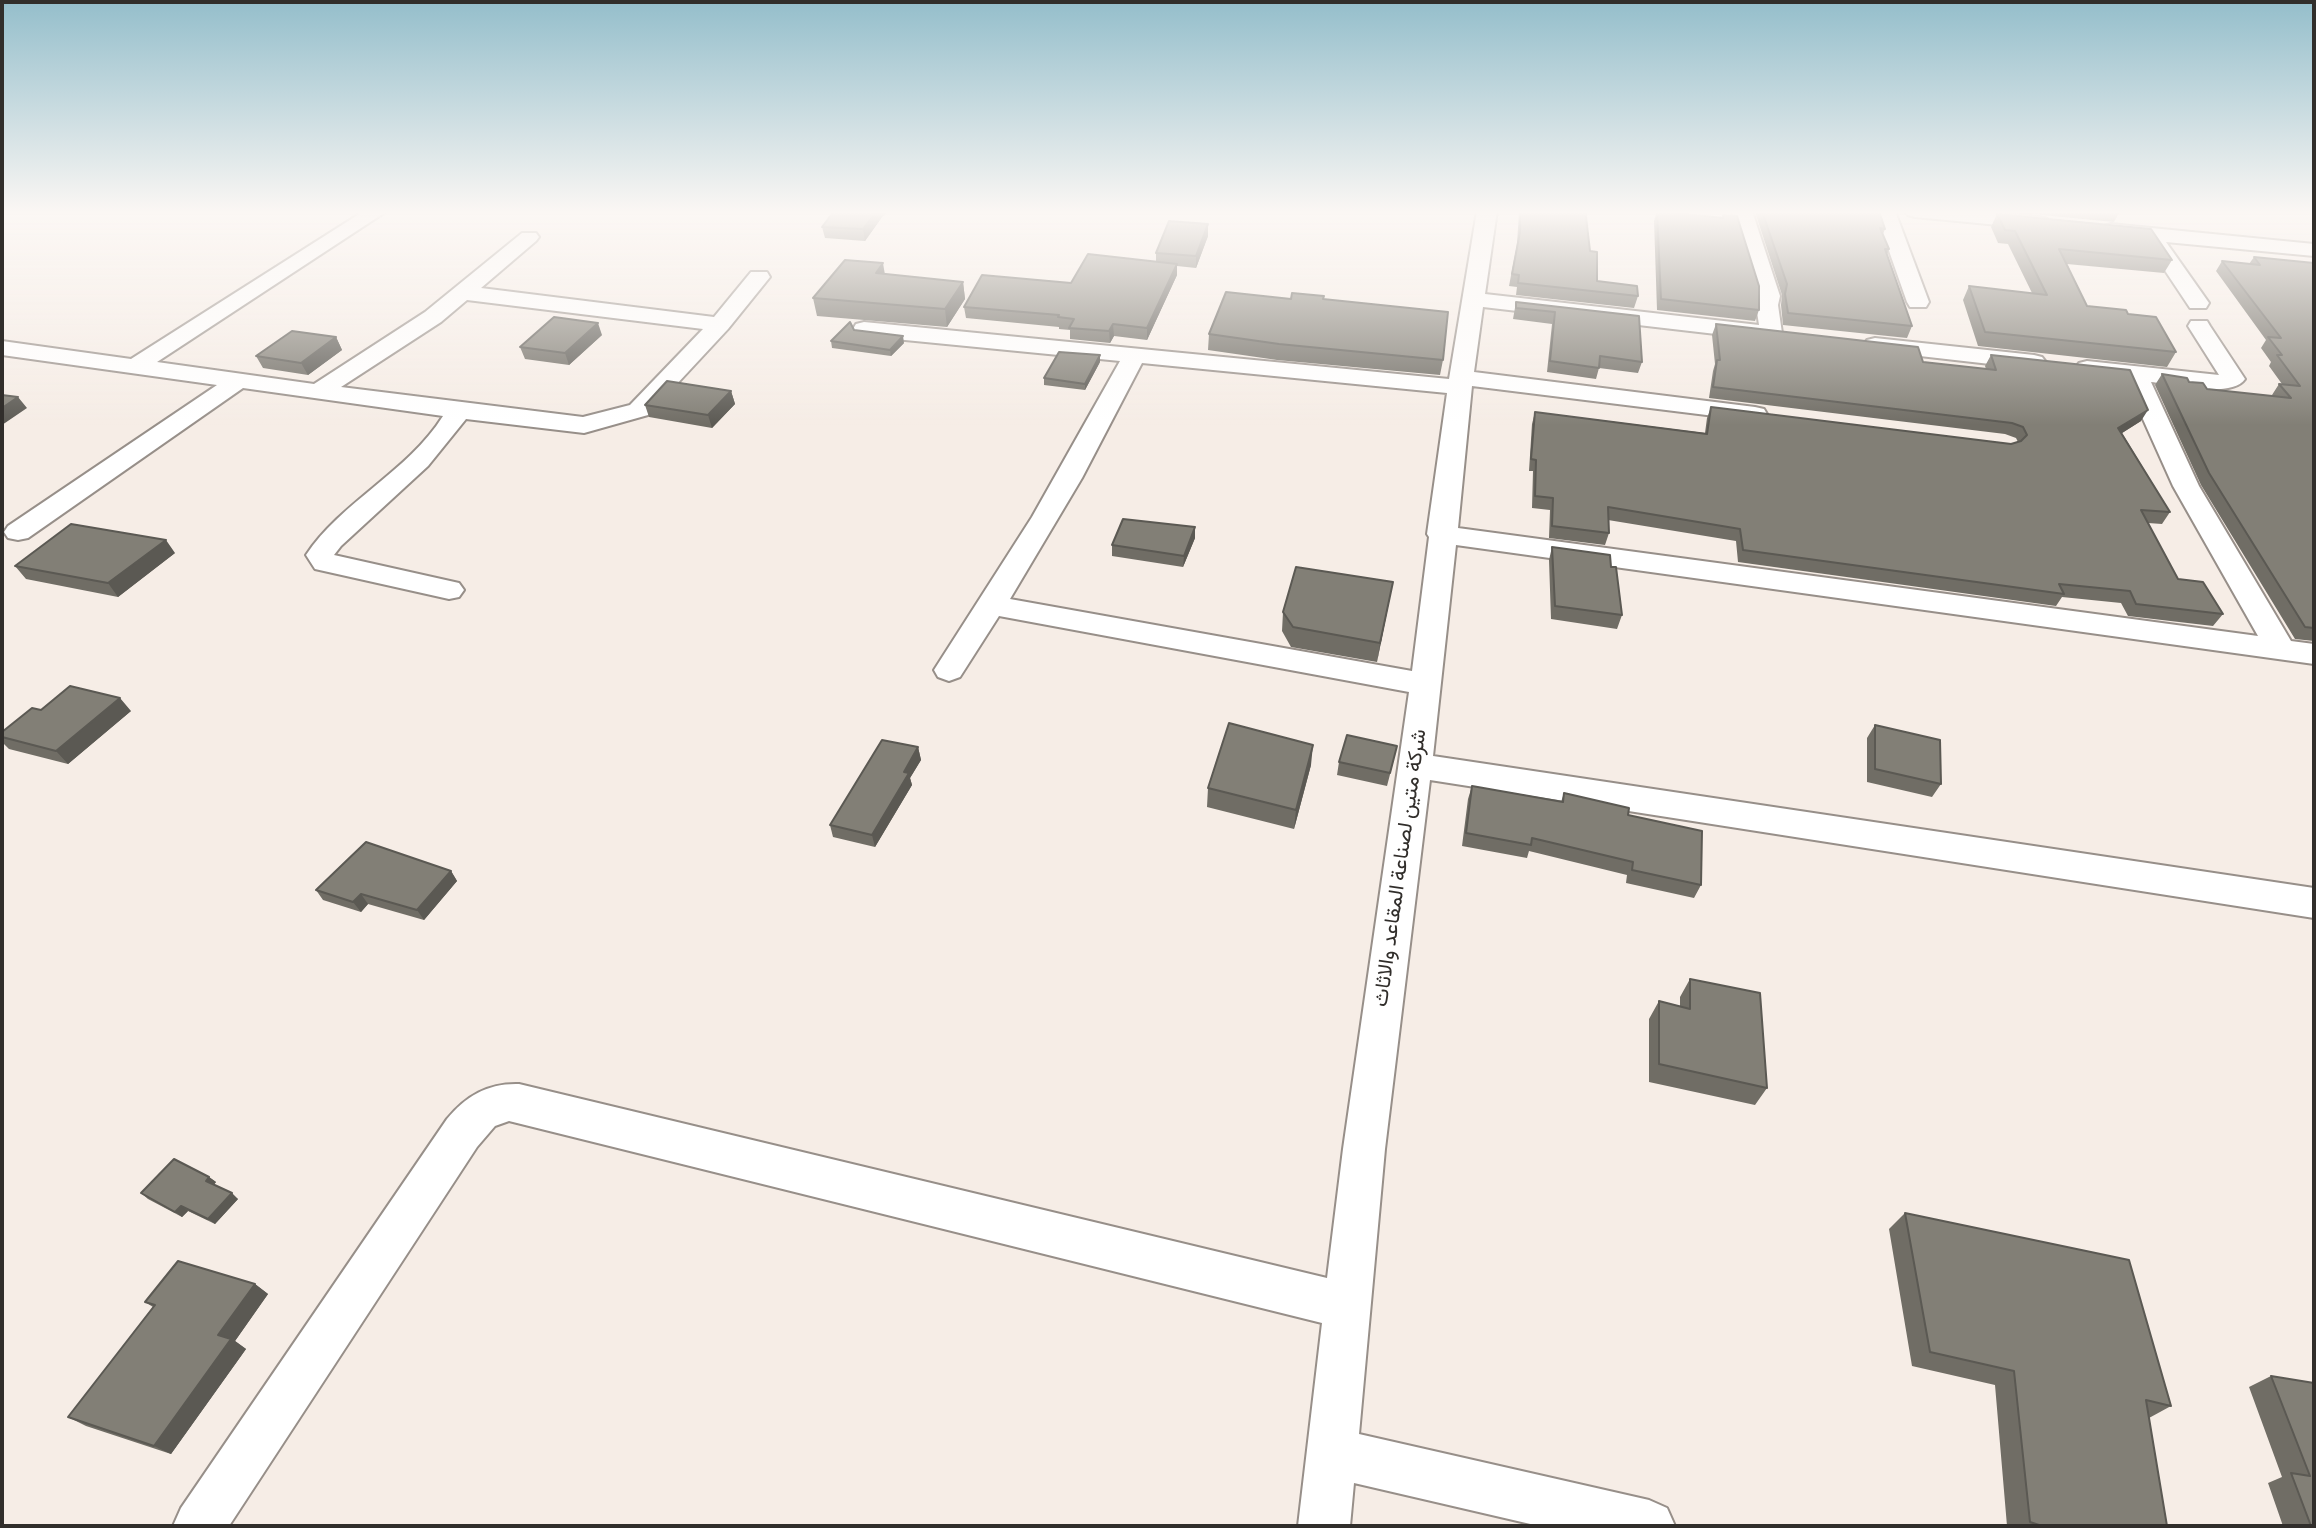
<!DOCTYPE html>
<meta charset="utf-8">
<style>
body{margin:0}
#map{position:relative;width:2316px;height:1528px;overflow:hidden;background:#f6ede6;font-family:"Titillium Web",sans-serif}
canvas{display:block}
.frame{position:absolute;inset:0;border:4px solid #312e2b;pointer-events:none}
</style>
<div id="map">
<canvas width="2316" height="1528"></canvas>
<div class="frame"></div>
</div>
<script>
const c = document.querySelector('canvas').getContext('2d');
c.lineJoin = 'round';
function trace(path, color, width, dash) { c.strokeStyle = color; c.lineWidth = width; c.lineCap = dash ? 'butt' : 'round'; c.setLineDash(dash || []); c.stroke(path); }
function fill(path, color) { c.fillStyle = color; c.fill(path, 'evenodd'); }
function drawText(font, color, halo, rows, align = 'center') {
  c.font = font + ' "Titillium Web",Vazirmatn,sans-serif'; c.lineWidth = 5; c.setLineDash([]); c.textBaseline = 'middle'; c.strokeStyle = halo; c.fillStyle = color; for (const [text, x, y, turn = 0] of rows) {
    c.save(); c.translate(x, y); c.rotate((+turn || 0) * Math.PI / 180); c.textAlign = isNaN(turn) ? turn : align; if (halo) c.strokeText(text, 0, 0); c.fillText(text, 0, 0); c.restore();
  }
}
const minor = new Path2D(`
 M364,211H387L157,362L314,384L425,312L522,233H536L539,237L536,241L481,288L714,317L751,272H767L770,277L728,329L648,415L584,433L466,419L428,466L341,546L334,555L459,583L464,590L459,597L449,599L315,569L306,555C342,501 408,472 443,416L243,388L28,538L18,540L8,538L4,532L8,526L217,385L2,355V341L131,359ZM467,300L703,329L630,405L583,417L341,387L441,322Z
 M1477,211H1497L1485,294L1759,325L1756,305L1758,296L1732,211H1752L1780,296L1778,305L1782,333L1779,338L1759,339L1483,307L1474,372L1755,407L1764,409L1767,414L1764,419L1755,421L1472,386L1458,528L2258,636L2173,486L2125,379L2079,373L2075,368L2079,363L2087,361L2219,375L2188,326L2191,321H2207L2210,326L2245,379C2231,399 2173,384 2151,382L2199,486L2291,641L2314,644V664L1456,545L1433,756L2314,888V918L1430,780L1385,1149L1359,1434L1649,1500L1667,1508L1675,1526H1539L1354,1483L1350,1526H1298L1322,1323L509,1121L495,1126L477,1147L229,1526H173L181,1508L447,1119C466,1096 488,1083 519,1084L1327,1278L1343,1149L1409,692L999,616L960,677L949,681L938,677L934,670L1032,517L1120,361L864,336L856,334L853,329L856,324L864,322L1449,379ZM1142,363L1447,393L1427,534L1429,537L1412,671L1010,599L1082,478Z
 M1875,211H1895L1929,302L1926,307H1910L1907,302Z
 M1905,211H1976L2040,217L2047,219L2050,223L2047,227L2040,229L1915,217L1908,215Z
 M2111,224L2314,244V256L2166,242L2209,303L2206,308H2190L2144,239L2104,234L2101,230L2104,226Z
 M1875,338L2034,355L2042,357L2046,362L2042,367L2034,369L1867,350L1863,345L1867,340Z`);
const wall = new Path2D(`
 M1519,211H1587L1586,216L1590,251L1597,281L1638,296L1634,308L1516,295L1517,287L1509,286L1517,244Z
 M1657,211L1722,218L1723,215L1759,310L1755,321L1657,310L1654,221Z
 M1757,211H1879L1885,229L1883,234L1889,249L1887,255L1912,326L1907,338L1783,325L1781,305L1782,295L1756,215Z
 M2001,211H2120L2114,222Z
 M1997,214L2172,260L2164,273L2067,264L2087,306L2128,314L2176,352L2167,367L1978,346L1963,300L1969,286L2032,293L2008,244L1998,243L1991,227Z
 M882,217L865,241L825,238L822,227Z
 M1208,224V236L1196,268L1177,266V275L1147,340L1114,336L1110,343L1070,339V330L1059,329V327L966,318L964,307L1071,283L1156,262V253Z
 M2254,257L2314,263V641L2295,639L2201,485L2155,385L2162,374L2189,382L2207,389L2273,396L2272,395L2279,384H2282L2269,366L2271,362L2261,348L2266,340L2216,271L2222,261L2249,264Z
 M885,274L963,282L965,299L947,327L817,316L813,298Z
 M1291,299H1324L1443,360L1440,375L1277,360L1208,350L1209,334Z
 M1516,302L1639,316L1642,362L1638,373L1599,368L1596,379L1547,372L1552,324L1513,319Z
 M1716,324L1923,362L1986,369L1985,366L1991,355L2141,421L2122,433L2170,512L2162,524L2148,523L2178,579L2223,614L2213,626L2128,616L2121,603L2062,597L2056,606L1738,562L1736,541L1608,520L1609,533L1605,545L1549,538L1550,510L1532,508L1533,471H1529L1532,424L1535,412L1705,433L1707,418L1711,407L2011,444L2018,442L2016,438L2005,434L1709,398L1713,371L1715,364L1712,335Z
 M602,335L569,365L525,359L520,347Z
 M336,337L342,350L308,375L263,368L256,356Z
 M831,341L904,343L891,356L832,348Z
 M1100,362L1085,390L1044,385V378Z
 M731,391L735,404L712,428L649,417L645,405Z
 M1195,538L1183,567L1112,556V545Z
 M1552,547L1611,567L1622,615L1617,629L1551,619L1549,560Z
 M175,553L118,597L26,579L15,566Z
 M1393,582L1377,662L1291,647L1282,631L1283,612Z
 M41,710L131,711L68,764L9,749L2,742V732Z
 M1875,725L1941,784L1932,797L1867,782V738Z
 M918,747L921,760L910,778L912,785L875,847L833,837L830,825Z
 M1394,759L1387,786L1337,775L1339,762Z
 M1311,765L1294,829L1207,807L1208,788Z
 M1472,786L1561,802L1564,793L1628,815L1701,885L1694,898L1626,883L1627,875L1529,851L1527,858L1462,846L1468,799Z
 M451,871L457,881L424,920L368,904L361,912L323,900L316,890Z
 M1690,979L1767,1088L1755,1105L1649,1082V1019L1659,1001L1680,1006V997Z
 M209,1177L216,1182L214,1185L238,1199L215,1224L188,1211L182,1217L148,1199L141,1193Z
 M1905,1213L2171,1406L2149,1418L2167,1526H2007L1995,1385L1912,1366L1889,1229Z
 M255,1284L268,1294L235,1341L246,1349L171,1454L86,1426L68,1417L153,1307L145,1302Z
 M2271,1376L2314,1383V1526H2283L2268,1483L2282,1477L2249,1387Z`);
const shadedWall = new Path2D(`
 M877,211H889L882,217L865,241L863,229Z
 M1208,224V236L1196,268V256Z
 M883,263L886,281L876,273Z
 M1177,264V275L1147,340V328Z
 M963,282L965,299L947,327L945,309Z
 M598,323L602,335L569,365L565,353Z
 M1113,324L1114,336L1110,343L1109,331Z
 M903,336L904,343L891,356L890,350Z
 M336,337L342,350L308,375L301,363Z
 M1100,355V362L1085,390V384Z
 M731,391L735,404L712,428L708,415Z
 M18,397L27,408L2,425V408Z
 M2148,410L2141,421L2111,440L2118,428Z
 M1195,527V538L1183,567L1184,556Z
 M166,540L175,553L118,597L108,583Z
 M1393,582L1377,662L1380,643Z
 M120,698L131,711L68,764L56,751Z
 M1313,745L1311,765L1294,829L1296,810Z
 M918,747L921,760L910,778L912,785L875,847L872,835L904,772Z
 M451,871L457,881L424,920L417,910Z
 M361,894L368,904L361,912L353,902Z
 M209,1177L216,1182L212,1186L206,1181Z
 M232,1193L238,1199L215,1224L208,1219Z
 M181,1206L188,1211L182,1217L175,1212Z
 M255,1284L268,1294L235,1341L246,1349L171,1454L154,1446L218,1335Z`);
const building = new Path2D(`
 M834,211H877L863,229L822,227Z
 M1520,211H1587L1586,216L1590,251L1597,252V281L1637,286L1638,296L1518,283L1519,275L1512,274L1520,232Z
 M1657,211L1723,218V215L1737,216L1759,286V310L1661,299Z
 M1762,211H1879L1885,229L1880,228L1889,249H1885L1912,326L1788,313L1785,294L1787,284Z
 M1997,214L2151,229L2172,260L2059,249L2087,306L2126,310L2128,314L2156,317L2176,352L1985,332L1969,286L2047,295L2015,231L2005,230Z
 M1169,221L1208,224L1196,256L1156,253Z
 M1088,254L1177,264L1147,328L1113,324L1109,331L1069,328L1074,319L1058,317L1059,315L964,307L982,275L1071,283Z
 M2254,257L2314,263V628L2305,627L2209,473L2162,374L2187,378L2189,382L2203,383L2207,389L2291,398L2279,384L2300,386L2277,355H2282L2268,337L2281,338L2222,261L2260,265Z
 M845,260L883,263L876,273L963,282L945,309L813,298Z
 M1226,292L1291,299L1292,293L1324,296L1323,299L1448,312L1443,360L1279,344L1209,334Z
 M1516,302L1639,316L1642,362L1600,356L1599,368L1550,361L1555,312L1516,308Z
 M554,317L598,323L565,353L520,347Z
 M850,322L854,330L903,336L890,350L831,341Z
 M1716,324L1918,347L1923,362L1996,370L1991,355L2130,370L2148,410L2118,428L2170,512L2141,510L2178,579L2203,582L2223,614L2136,604L2130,591L2059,584L2064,594L1743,550L1740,529L1608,507L1609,533L1552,526L1553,498L1535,496L1536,460L1531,459L1535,412L1707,434L1711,407L2011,444L2021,441L2027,435L2023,427L2012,423L1713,387L1717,360H1720Z
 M292,331L336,337L301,363L256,356Z
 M1059,352L1100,355L1085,384L1044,378Z
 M667,381L731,391L708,415L645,405Z
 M2,395L18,397L2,408Z
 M1123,519L1195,527L1184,556L1112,545Z
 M71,524L166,540L108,583L15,566Z
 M1552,547L1610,555L1611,567H1616L1622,615L1555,606Z
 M1296,567L1393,582L1380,643L1293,627L1283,612Z
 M70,686L120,698L56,751L2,737V732L32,708L41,710Z
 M1229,723L1313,745L1296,810L1208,788Z
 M1875,725L1940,740L1941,784L1875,769Z
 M1347,735L1397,746L1390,773L1339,762Z
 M882,740L918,747L904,772L909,773L872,835L830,825Z
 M1472,786L1563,802L1564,793L1629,808L1628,815L1702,831L1701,885L1632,870L1633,862L1532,838L1531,845L1466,833Z
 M366,842L451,871L417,910L361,894L353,902L316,890Z
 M1690,979L1760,993L1767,1088L1659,1064V1001L1690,1009Z
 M174,1159L209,1177L206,1181L232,1193L208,1219L181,1206L175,1212L141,1193Z
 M1905,1213L2129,1260L2171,1406L2146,1400L2167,1526H2042L2030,1522L2014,1371L1930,1352Z
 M178,1261L255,1284L218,1335L231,1339L154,1446L68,1417L155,1305L145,1302Z
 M2271,1376L2314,1383V1526H2311L2291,1473L2310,1476Z`);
const streetNames = [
 ["شركة متين لصناعة المقاعد والاثاث",1401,868,-82]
];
trace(minor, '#978f89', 4);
fill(minor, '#fff');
fill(wall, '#706d65');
fill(shadedWall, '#5b5953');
fill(building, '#827f76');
trace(building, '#5b5953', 2);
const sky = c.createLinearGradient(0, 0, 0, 425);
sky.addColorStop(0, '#94becb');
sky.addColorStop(0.5, '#fbf7f4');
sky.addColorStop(1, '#fbf7f400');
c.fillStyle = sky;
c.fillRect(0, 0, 2316, 425);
drawText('21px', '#312e2b', '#fff', streetNames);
</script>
